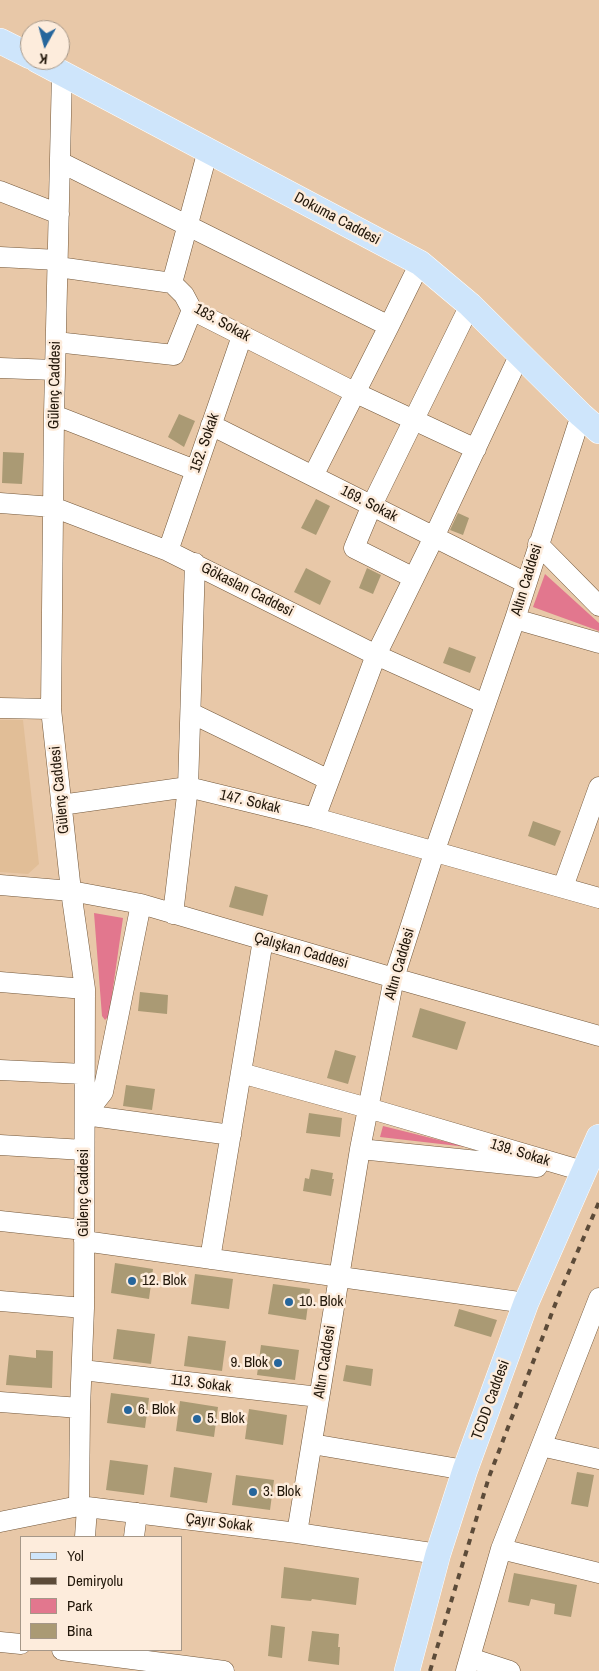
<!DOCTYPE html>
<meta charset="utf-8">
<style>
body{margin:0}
#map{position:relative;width:599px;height:1671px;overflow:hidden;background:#e8c8a8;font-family:"Archivo Narrow",sans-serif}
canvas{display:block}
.legend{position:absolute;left:20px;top:1536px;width:162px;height:115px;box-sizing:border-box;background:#fdecdc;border:1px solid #a59788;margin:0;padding:6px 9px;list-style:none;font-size:15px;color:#22170a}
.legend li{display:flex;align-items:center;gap:10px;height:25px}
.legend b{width:25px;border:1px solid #a59788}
.north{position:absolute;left:20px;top:20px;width:50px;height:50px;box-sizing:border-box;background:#fdecdc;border:1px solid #a59788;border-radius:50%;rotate:187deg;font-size:14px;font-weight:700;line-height:20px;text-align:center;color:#22170a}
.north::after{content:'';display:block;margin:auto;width:18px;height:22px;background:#26669c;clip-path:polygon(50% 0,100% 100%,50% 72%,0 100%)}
</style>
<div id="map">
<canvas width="599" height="1671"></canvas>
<ul class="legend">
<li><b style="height:6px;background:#cee5fb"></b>Yol</li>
<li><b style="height:6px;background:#5c4b39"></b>Demiryolu</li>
<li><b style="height:14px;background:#e2778e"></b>Park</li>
<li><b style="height:14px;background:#aa9a74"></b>Bina</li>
</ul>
<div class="north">K</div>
</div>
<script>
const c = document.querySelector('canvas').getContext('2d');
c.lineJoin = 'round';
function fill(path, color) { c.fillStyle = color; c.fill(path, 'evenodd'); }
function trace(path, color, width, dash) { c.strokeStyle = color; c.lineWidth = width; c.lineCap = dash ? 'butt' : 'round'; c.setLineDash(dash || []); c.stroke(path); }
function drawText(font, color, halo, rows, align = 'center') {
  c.font = font + ' "Archivo Narrow",sans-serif'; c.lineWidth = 5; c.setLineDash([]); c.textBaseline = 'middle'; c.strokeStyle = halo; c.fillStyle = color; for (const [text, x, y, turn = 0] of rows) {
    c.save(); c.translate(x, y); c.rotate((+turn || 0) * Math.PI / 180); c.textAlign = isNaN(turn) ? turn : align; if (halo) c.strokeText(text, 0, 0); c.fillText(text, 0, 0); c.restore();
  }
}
const built = new Path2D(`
 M0,720H23L39,864L28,874L0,872Z`);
const green = new Path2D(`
 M545,574L599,623V631L533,607Z
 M94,913L123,918L109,1016L105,1020L102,1016Z
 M383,1126L467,1147L380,1137Z`);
const building = new Path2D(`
 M179,414L195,421L184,447L168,437Z
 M3,452L24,453L22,484L2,483Z
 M316,499L330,506L316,535L301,528Z
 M458,513L469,518L463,535L450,530Z
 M306,568L331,581L320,605L294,592Z
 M367,568L381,575L373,594L359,588Z
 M449,647L476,657L470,673L443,663Z
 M533,821L561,831L555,846L528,836Z
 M235,886L268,895L263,916L229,907Z
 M140,992L168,995L167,1014L138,1011Z
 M420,1008L466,1022L457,1050L412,1037Z
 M335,1050L356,1056L348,1084L327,1078Z
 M126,1085L155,1089L152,1110L123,1106Z
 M309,1113L342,1118L340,1137L306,1133Z
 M311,1169L333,1173L332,1179H334L331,1196L303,1191L305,1178L309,1179Z
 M115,1263L153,1269L149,1299L111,1293Z
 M195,1274L233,1279L229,1309L191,1304Z
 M273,1284L310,1289L306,1320L268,1314Z
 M459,1309L497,1320L491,1337L454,1326Z
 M117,1329L155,1334L151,1364L113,1359Z
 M188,1336L226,1341L222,1371L184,1366Z
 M261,1345L299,1350L295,1380L257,1375Z
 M36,1350L53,1351L52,1388L6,1385L9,1355L36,1358Z
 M346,1365L373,1369L371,1386L343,1381Z
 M111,1393L149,1398L145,1428L107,1423Z
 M180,1401L218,1407L214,1437L176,1431Z
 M249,1409L287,1415L283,1445L245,1439Z
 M110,1460L148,1465L144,1495L106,1490Z
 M174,1467L212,1473L207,1503L170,1497Z
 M577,1472L594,1475L588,1507L571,1504Z
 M236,1475L274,1480L270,1510L232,1505Z
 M284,1567L359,1578L356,1605L312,1599L311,1601L281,1598Z
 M514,1573L577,1585L571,1617L554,1614L555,1604L531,1599L529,1606L508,1602Z
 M271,1625L285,1627L282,1658L268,1656Z
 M312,1631L339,1634L338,1647H340L339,1665L308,1661Z`);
const minor = new Path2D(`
 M62,73L54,415L51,709L71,891L85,989L84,1308L80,1408L79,1506
 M60,162L389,326
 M0,191L59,214
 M0,257L58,260
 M58,267L172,283L184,295L192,310L356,393L476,449
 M172,283L208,150
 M56,342L174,355L192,310
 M0,368L55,370
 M54,415L195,470
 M211,425L526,583
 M313,476L389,326L420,263
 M0,503L53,507L168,551L376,655L485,704
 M538,544L599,606
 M168,551L242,336
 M414,578L354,548L372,505L470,305
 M515,619L599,643
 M0,708L51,709
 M191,713L329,780
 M61,805L188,787L315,818L599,898
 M315,818L376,655L434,537L520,354
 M0,885L71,891L141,904L394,978L599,1036
 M563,887L599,787
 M173,914L188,787L195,563
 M0,982L85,989
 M0,1070L84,1074
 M241,1073L368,1108L583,1171
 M85,1115L103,1092L141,904
 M85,1115L231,1135
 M0,1145L84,1150
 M360,1149L537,1167
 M0,1221L84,1230
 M84,1241L526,1303
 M210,1259L263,940
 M0,1301L84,1308
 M82,1370L319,1397
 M0,1402L80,1408
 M312,1444L465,1470
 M541,1446L599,1459
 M0,1522L79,1506L297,1533L438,1554
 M297,1533L360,1149L394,978L435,850L515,619L581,415
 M85,1537L87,1508
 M134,1537L137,1513
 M501,1549L599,1573
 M0,1642L21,1644
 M62,1650L224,1671
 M470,1658L510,1671
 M466,1671L501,1549L599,1298`);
const major = new Path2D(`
 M0,41L30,56
 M37,60L420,263L470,305L581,415L599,431
 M407,1671L438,1554L465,1470L526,1303L599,1137`);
const rail = new Path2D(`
 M430,1671L489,1477L558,1297L599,1202`);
const markers = [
 [132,1281,5,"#26669c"],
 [289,1302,5,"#26669c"],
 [278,1363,5,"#26669c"],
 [128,1410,5,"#26669c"],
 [197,1419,5,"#26669c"],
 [253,1492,5,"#26669c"]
];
const streetNames = [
 ["Dokuma Caddesi",337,219,28],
 ["183. Sokak",222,323,29],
 ["Gülenç Caddesi",55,385,-89],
 ["152. Sokak",205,443,-71],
 ["169. Sokak",369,504,27],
 ["Altın Caddesi",527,580,-73],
 ["Gökaslan Caddesi",247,590,27],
 ["Gülenç Caddesi",60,790,-96],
 ["147. Sokak",250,802,13],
 ["Çalışkan Caddesi",301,951,16],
 ["Altın Caddesi",400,964,-74],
 ["139. Sokak",520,1153,17],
 ["Gülenç Caddesi",84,1193,-90],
 ["Altın Caddesi",325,1362,-81],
 ["113. Sokak",201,1384,7],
 ["TCDD Caddesi",491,1400,-70],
 ["Çayır Sokak",219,1523,7]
];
const poiNames = [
 ["12. Blok",142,1281],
 ["10. Blok",299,1302],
 ["9. Blok",268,1363,"right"],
 ["6. Blok",138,1410],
 ["5. Blok",207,1419],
 ["3. Blok",263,1492]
];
fill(built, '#e1be97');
fill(green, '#e2778e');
fill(building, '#aa9a74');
trace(minor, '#73583b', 21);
trace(major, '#fff', 26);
trace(minor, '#fff', 20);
trace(major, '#cee5fb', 25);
trace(rail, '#5c4b39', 4, [6, 6]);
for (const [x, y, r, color] of markers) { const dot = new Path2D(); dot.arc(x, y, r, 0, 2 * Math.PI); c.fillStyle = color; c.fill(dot); trace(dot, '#fdecdc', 2); }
drawText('15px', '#22170a', '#fdecdc', streetNames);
drawText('15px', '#22170a', '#fdecdc', poiNames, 'left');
</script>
